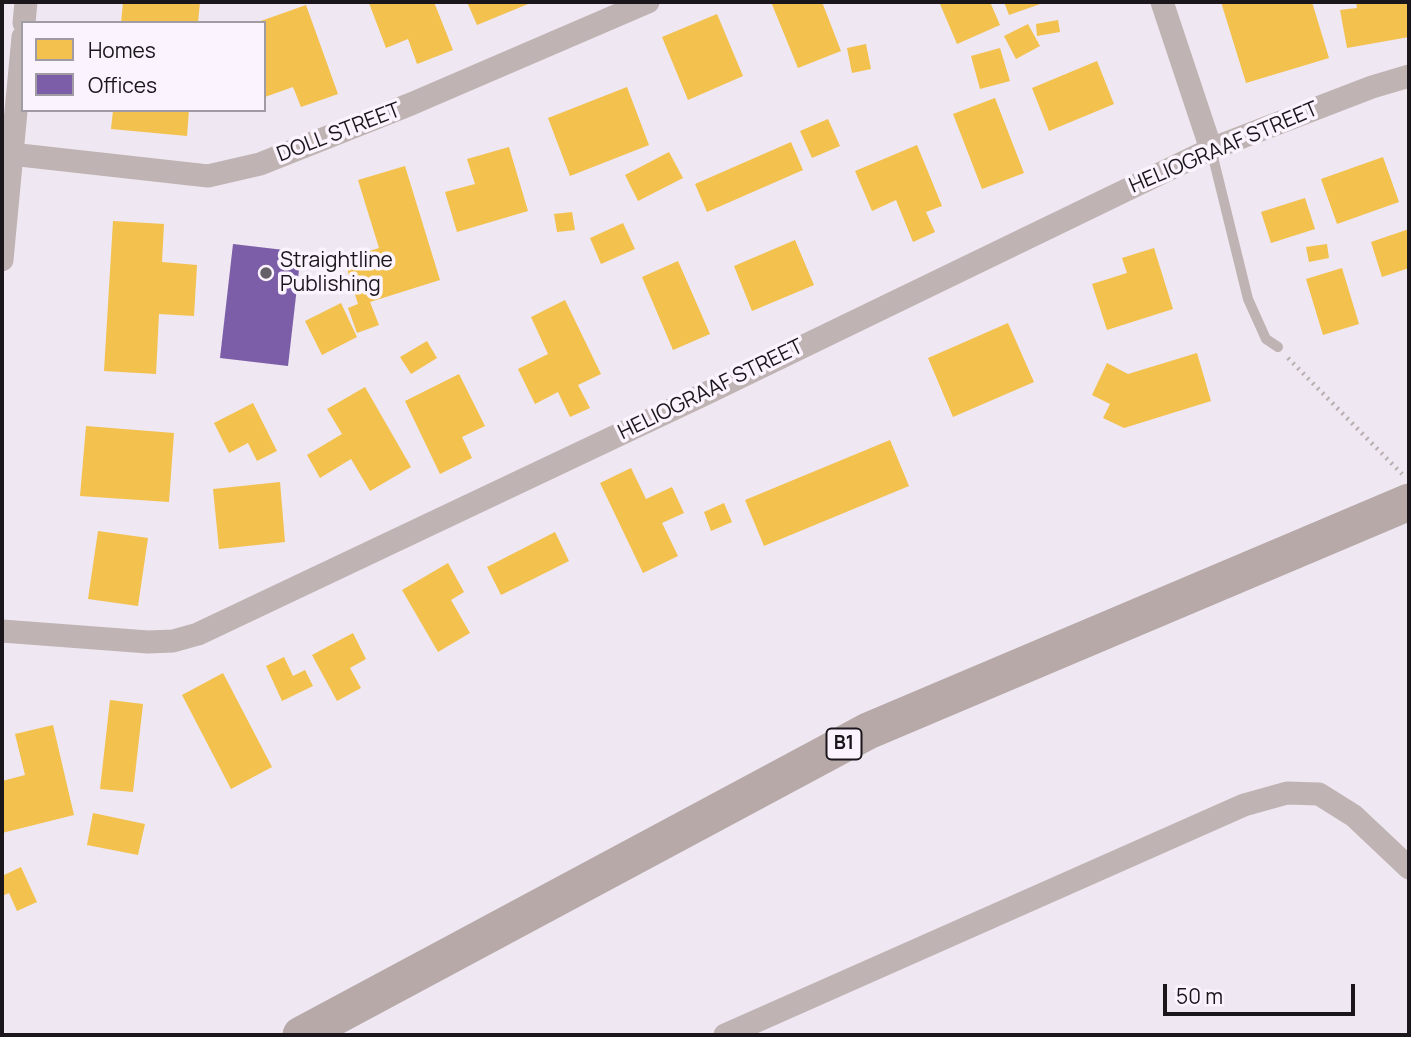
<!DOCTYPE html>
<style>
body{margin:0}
#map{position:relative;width:1411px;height:1037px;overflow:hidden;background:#efe7f1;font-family:Manrope,sans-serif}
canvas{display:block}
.frame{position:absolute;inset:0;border:4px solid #1b161c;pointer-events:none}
.legend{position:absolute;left:21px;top:21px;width:245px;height:91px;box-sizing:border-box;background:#fbf3fd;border:2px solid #a19ba3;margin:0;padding:9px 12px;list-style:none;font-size:21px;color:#1b161c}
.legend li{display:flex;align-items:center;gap:14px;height:35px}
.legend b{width:35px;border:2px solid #a19ba3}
.scale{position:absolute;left:1163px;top:984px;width:192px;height:32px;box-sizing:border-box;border:4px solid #1b161c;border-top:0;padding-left:9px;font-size:21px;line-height:24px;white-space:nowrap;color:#1b161c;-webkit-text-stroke:5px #fbf3fd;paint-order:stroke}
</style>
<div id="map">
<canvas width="1411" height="1037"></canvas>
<div class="frame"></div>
<ul class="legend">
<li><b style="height:19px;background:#f2c14e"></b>Homes</li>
<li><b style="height:19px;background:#7b5ea7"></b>Offices</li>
</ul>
<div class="scale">50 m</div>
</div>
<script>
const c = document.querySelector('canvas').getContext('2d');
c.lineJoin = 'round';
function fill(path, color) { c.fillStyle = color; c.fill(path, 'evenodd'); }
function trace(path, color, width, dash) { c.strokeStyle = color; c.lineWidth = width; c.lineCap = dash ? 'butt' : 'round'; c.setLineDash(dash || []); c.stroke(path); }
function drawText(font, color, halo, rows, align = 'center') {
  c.font = font + ' Manrope,sans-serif'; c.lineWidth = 7; c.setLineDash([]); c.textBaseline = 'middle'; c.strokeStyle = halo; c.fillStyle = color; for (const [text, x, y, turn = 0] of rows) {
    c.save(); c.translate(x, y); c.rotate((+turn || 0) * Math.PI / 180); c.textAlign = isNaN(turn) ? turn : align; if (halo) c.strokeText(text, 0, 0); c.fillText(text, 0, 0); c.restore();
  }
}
const homes = new Path2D(`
 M123,2H200L198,23H121Z
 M372,2H434L453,50L417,64L408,39L386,48L369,3Z
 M467,2H533L477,25Z
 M771,2H822L841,51L798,68Z
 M945,2H990L1000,25L957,44L940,4Z
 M1004,2H1046L1009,15Z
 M1221,2H1312L1329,58L1246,83Z
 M1356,2H1409V37L1347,48L1340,10L1357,8Z
 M306,5L338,94L301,107L293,87L265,97L264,23L258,22Z
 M717,14L743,76L688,100L662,37Z
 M1058,20L1060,32L1037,36L1036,24Z
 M1028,24L1040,46L1016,59L1004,36Z
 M866,44L871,69L852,73L847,48Z
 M1000,48L1010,81L980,89L971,56Z
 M1097,61L1114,104L1049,131L1032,88Z
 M627,87L649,145L570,176L548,118Z
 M995,98L1024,173L982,189L953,114Z
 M113,110H189L187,136L111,129Z
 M828,119L840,146L812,158L800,131Z
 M791,142L803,170L707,212L695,184Z
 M917,145L942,206L926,212L935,232L913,242L896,200L872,211L855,171Z
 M509,147L528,211L457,232L445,192L475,184L467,159Z
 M669,152L683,178L638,201L625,175Z
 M1383,157L1399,202L1337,224L1321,179Z
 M405,166L440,280L370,302L379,325L357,333L348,308L358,304L344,259L379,248L358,180Z
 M1305,198L1315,229L1271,243L1261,212Z
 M572,212L575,230L557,232L554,214Z
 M113,221L164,224L162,262L197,265L194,316L159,314L156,374L104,371Z
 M623,223L635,249L601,264L590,238Z
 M1409,229V268L1382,277L1371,242Z
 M795,240L814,285L752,311L734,266Z
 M1327,244L1329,258L1309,262L1306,247Z
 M1154,248L1173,309L1107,330L1092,284L1127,273L1122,258Z
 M678,261L710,334L673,350L642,277Z
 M1342,268L1359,324L1323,335L1306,279Z
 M565,300L601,374L578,385L590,408L570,417L558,392L535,404L518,369L548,354L531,317Z
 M341,303L357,337L322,355L305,321Z
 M1008,323L1034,382L953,417L928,358Z
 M427,341L437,358L411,374L400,357Z
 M1197,353L1211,401L1124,428L1103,418L1110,404L1092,395L1107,363L1128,374Z
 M459,374L485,426L462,437L472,458L440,474L405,401Z
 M365,387L411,467L370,491L351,459L320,478L307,455L342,434L327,409Z
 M253,403L277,451L257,461L248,443L229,453L214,423Z
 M86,426L174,433L169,502L80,496Z
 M890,440L909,486L764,546L745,500Z
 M631,468L646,499L672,487L684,513L662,523L678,556L643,573L600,483Z
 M280,482L285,542L219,549L213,489Z
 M724,503L732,522L711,531L704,512Z
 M98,531L148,538L138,606L88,599Z
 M555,532L569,561L501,595L487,567Z
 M448,563L464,592L451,600L470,633L438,652L402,590Z
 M353,633L366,659L350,668L361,688L337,701L312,655Z
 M284,657L293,676L305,670L313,686L282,701L266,666Z
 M223,673L272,767L231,789L182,695Z
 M110,700L143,704L133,792L100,789Z
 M53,725L74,815L2,833V781L25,775L15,734Z
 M93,813L145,824L138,855L87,845Z
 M21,867L37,902L17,911L9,893L2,896V876Z`);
const offices = new Path2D(`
 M233,244L301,252L288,366L220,358Z`);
const path = new Path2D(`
 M1288,358L1402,474`);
const service = new Path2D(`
 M1211,149L1248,299L1266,339L1278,347`);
const minor = new Path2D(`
 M1162,2L1211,149
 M24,23L26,2
 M11,154L208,176L260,164L411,104L648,2
 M2,260L23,37
 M2,631L148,642L173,641L198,634L707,393L1211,149L1372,87L1409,76
 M725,1035L1244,805L1287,793L1319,794L1354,816L1409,868`);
const trunk = new Path2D(`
 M301,1035L868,731L1409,502`);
const markers = [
 [266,273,7,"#655f67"]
];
const shields = [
 [844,744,35]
];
const shieldNames = [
 ["B1",844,744]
];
const streetNames = [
 ["DOLL STREET",339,133,-21],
 ["HELIOGRAAF STREET",1224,148,-23],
 ["HELIOGRAAF STREET",711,390,-26]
];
const poiNames = [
 ["Straightline",280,261],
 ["Publishing",280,285]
];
fill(homes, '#f2c14e');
fill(offices, '#7b5ea7');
trace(path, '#b8aeb0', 4.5, [2, 5]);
trace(service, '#bfb3b3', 10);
trace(minor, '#bfb3b3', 23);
trace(trunk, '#b6a9a8', 37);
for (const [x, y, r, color] of markers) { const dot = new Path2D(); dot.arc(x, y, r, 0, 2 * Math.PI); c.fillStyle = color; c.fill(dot); trace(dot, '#fbf3fd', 2.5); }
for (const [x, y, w] of shields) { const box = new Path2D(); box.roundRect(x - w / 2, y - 15.5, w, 31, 5); c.fillStyle = '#fbf3fd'; c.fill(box); trace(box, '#1b161c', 2); }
drawText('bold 19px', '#1b161c', null, shieldNames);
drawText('21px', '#1b161c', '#fbf3fd', streetNames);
drawText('21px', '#1b161c', '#fbf3fd', poiNames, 'left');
</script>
